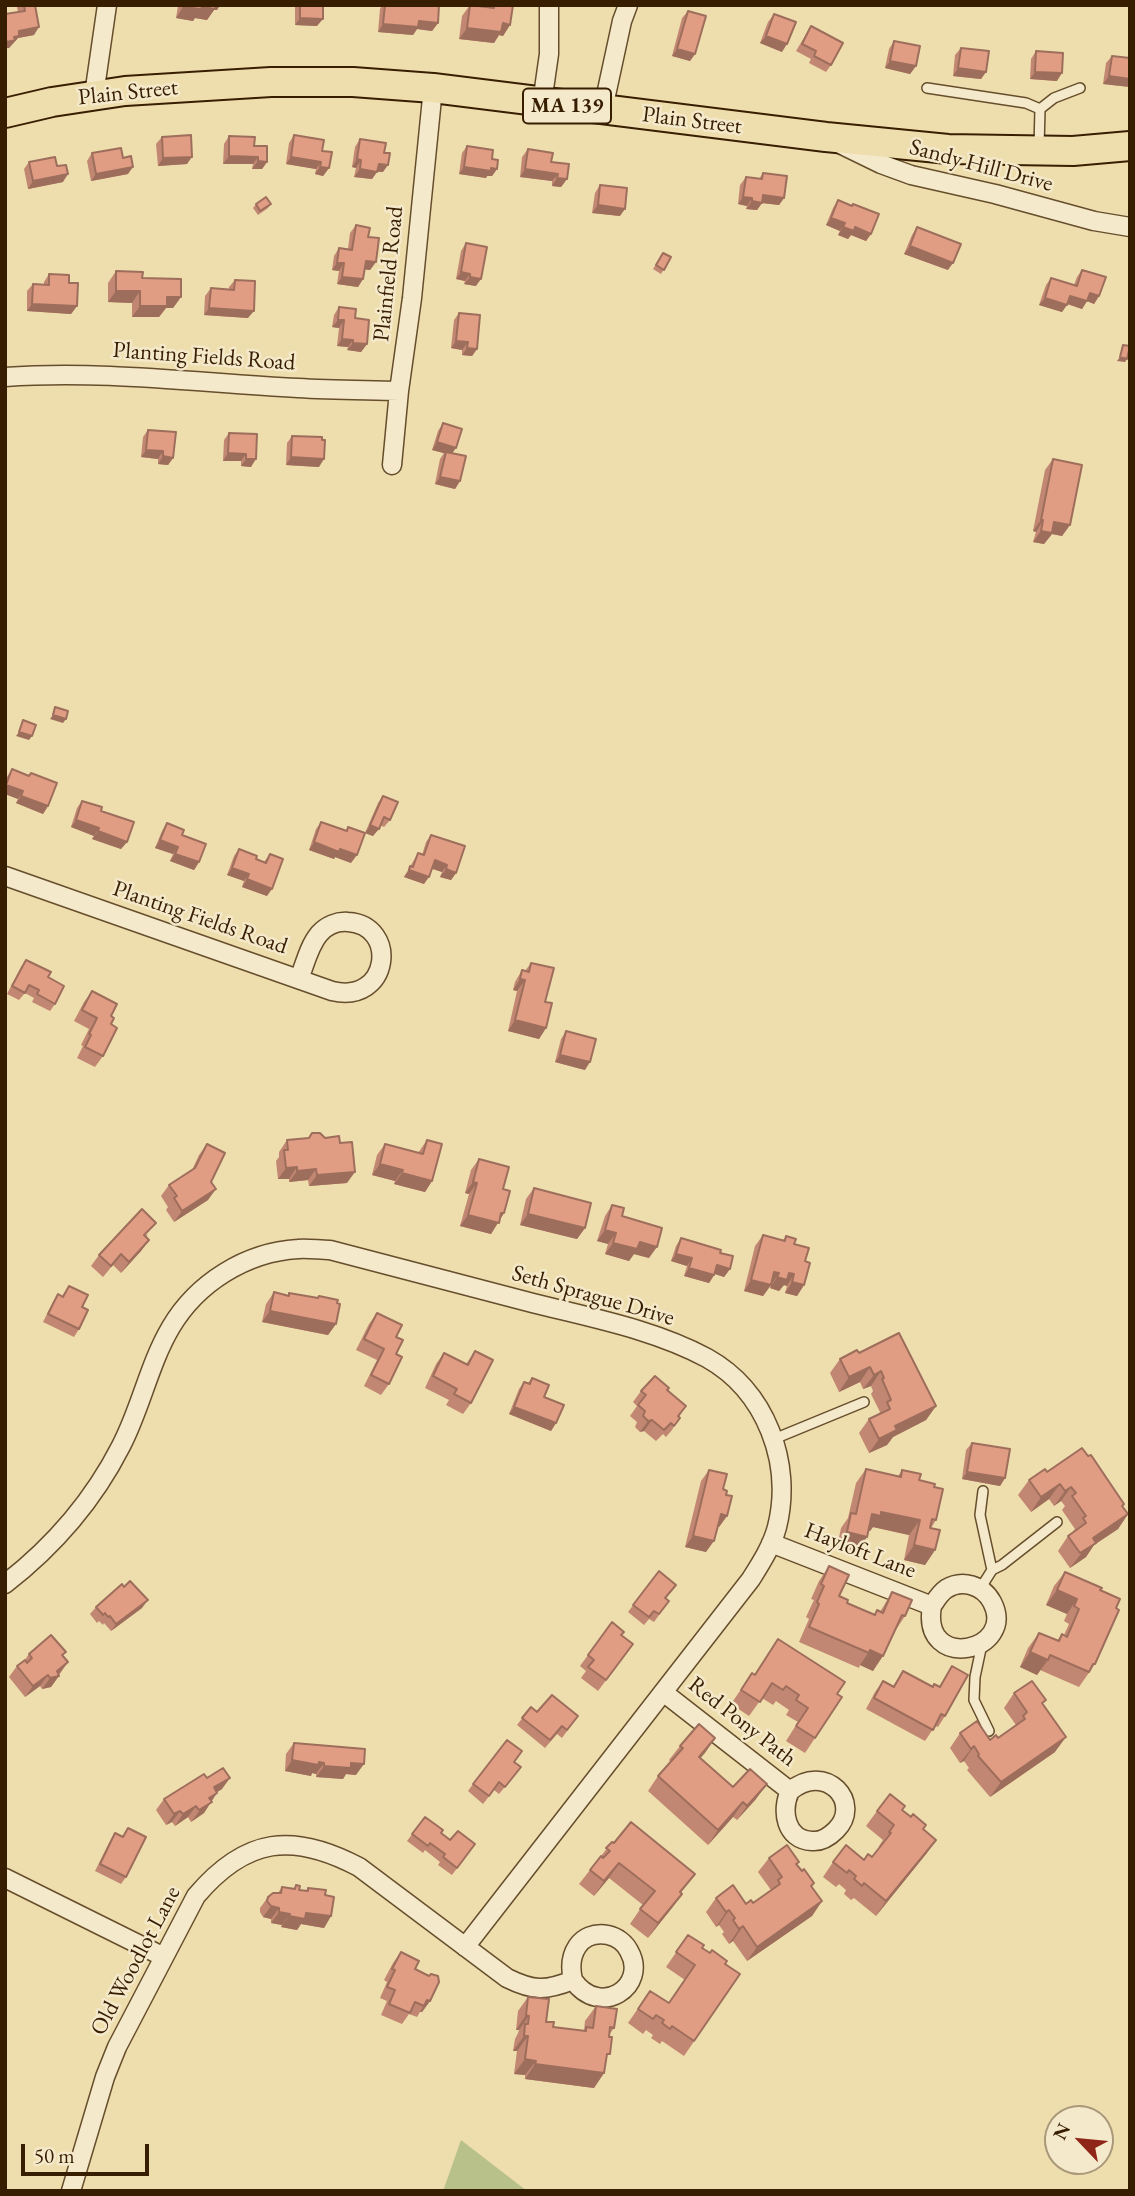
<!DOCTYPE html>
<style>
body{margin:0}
#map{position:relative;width:1135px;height:2196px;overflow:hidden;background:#eeddad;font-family:"EB Garamond",serif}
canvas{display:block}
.frame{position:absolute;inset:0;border:7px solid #381e01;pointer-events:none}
.north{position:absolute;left:1044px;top:2105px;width:70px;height:70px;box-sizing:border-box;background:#f4e9ca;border:2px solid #a9987a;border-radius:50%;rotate:296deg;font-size:19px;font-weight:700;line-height:28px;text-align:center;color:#381e01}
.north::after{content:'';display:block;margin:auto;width:24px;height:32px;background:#8f2418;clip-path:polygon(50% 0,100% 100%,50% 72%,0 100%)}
.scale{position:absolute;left:21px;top:2144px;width:128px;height:32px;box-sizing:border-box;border:4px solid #381e01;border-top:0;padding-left:9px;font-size:21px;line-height:24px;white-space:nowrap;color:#381e01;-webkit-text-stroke:5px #f4e9ca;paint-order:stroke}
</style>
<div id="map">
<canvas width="1135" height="2196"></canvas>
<div class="frame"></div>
<div class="north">N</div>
<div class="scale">50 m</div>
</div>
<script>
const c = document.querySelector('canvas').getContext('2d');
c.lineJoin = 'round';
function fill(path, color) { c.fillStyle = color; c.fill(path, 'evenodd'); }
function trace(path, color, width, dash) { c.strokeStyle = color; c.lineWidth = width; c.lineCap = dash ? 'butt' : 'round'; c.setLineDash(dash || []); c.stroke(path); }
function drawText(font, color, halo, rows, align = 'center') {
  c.font = font + ' "EB Garamond",serif'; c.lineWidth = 5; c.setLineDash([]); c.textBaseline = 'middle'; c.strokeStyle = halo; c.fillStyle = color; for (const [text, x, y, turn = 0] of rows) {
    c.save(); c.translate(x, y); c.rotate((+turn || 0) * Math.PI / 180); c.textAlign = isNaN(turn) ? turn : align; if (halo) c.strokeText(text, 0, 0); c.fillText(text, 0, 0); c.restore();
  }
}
const green = new Path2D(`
 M461,2140L527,2191H443Z`);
const lane = new Path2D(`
 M927,88L1026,103L1040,109L1039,147
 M1040,109L1054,98L1080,88
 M774,1439L864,1402
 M992,1570L1002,1565L1057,1522
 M980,1589L992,1570L980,1515L983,1491
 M982,1644L975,1677L974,1700L989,1731`);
const street = new Path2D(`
 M94,95L107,5
 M542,103L549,54V5
 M603,109L622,21L628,5
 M842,145L881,164L911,175L995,194L1094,221L1130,227
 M5,377C103,370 200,383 298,388C331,390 365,390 399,391
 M392,465L399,391L412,298L433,88
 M5,876L332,991C390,1005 399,925 348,922C337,921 326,926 319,934C309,946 305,964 299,979
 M771,1543L932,1606C920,1673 1018,1652 992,1602C983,1585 962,1579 946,1589C940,1593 936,1600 932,1606
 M5,1584C54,1546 93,1501 121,1446C141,1408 149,1364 171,1327C197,1283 246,1252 298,1249C308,1248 319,1250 330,1250C395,1267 460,1284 525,1301C586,1317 651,1328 707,1358C766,1391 793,1463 777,1527C772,1546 761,1563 751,1579L465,1947
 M663,1692L790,1791C781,1810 785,1840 812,1841C822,1842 829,1837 836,1830C863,1803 826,1761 790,1791
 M5,1878L164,1957
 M71,2191L105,2077L117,2047L196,1896C246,1837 293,1832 359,1867L507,1978C533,1991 546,1991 573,1980C600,2019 649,1986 629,1951C625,1943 617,1937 608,1935C579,1930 567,1955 573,1980`);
const primary = new Path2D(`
 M5,113L52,102L125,91L271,82H353L433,88L826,137L948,149L1073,151L1130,146`);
const wall = new Path2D(`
 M19,5H35L34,35L18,38L9,48H5V14L18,12L17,7Z
 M175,5H220L217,10H214L207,20L195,18L193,21L176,18L178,6Z
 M295,5H331L330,7H323L317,26L295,25Z
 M382,5H439L438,23L432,31L417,29L413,35L378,32L380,9Z
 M470,5L488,7V5H513L510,25L503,36L499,35L494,43L459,39L462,16Z
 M688,11L695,54L690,61L672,56L682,18Z
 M774,14L782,52L760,43L768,22Z
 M811,26L831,65L826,72L809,63L811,59L796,51Z
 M894,41L916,66L910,74L885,68L889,49Z
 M961,48L986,72L981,79L953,76L955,55Z
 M1036,51L1057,81L1030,79L1031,59Z
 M1112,56L1130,87L1103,84L1106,63Z
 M294,135L329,168L323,176L315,174L316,169L286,164L289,143Z
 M229,136L254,146L267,162L262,169H252L253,164H223L224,144Z
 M162,137L187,164L158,166L156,144Z
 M360,139L383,172H377L372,179L354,177L356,168L352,167L355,147Z
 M467,146L492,159L497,169L492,176H487L486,178L459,174L462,153Z
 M528,149L551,162L567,179L561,187L552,186V181L520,177L522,157Z
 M92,153L123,158L128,174L91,181L87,161Z
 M29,162L57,166L63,182L28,189L24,169Z
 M763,173L784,198L779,205L762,203L757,210L746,209L747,206L738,204L740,185L746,177L759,179Z
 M600,185L620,216L592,213L595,193Z
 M838,200L871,234L866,241L851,235L848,239L838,235L840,231L826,225L833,208Z
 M256,204H271L268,208L258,215L253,208Z
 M356,225L368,237L376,262L370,270L365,269L363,279L358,287L337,284L339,271L332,270L334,256L339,248L348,249L350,233Z
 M917,227L948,270L904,254L912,235Z
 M466,243L476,286L464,284L465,281L456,279L461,251Z
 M663,253L671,257L661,274L653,269Z
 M1082,270L1099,296L1094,304L1087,301L1082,309L1067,304L1062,312L1039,305L1046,285L1051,278L1074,285L1077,277Z
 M116,271L142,278L181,297L173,308H166L159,317H132V303L108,302V283Z
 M49,274L69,283L77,306L71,314L27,311V291L33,284L44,285V282Z
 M235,280L248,318L204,315L205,296L211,288L229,289V287Z
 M339,307L355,318L367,344L361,352L347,350L348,347L337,346L339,328L332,327L334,315Z
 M459,313L477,349L472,356L462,355V350L451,348L454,320Z
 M443,423L460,481L455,489L435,484L440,459L444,453L432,450L438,431Z
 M148,430L173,458L168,465L158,464V459L141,457L143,437Z
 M229,433L257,434L251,467L241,466V461H223L224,440Z
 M292,436L319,467L286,465L287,443Z
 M1053,459L1070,525L1062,536L1052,534L1044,544L1033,542L1036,532L1033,531L1045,470Z
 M12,769L29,776L31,773L48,806L43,814L16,803L18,799L5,794V780Z
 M383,796L390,820L384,827L380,825L373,836L365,833L378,803Z
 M82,801L101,811L127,842L121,849L92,839L94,836L71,827L77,808Z
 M321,822L346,831L348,827L351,863L335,857L334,859L309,850L316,829Z
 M167,823L182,835L199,862L194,870L170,861L173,854L155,848L162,831Z
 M431,835L456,873L451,880L440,877L442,872L432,868L424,884L404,877L418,853L422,855L426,842Z
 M239,849L256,859L264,862L270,854L267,896L242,887L244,881L227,875L234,856Z
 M26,960L55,1004L50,1011L32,1002L34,998L25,993L19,1000L7,994L21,967Z
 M531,963L545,1002L546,1028L539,1039L508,1031L517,991L513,990L515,982L522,970L525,971Z
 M92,991L111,1016V1024L103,1056L95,1067L77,1058L83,1046L81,1045L89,1029L74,1021L84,1002Z
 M566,1031L585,1070L555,1062L561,1039Z
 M325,1138L340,1143L347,1183L309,1186L308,1180L289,1182V1179H278L276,1161L279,1157V1152L287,1140Z
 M427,1140L432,1181L425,1192L394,1184L395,1181L372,1175L377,1155L385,1144L418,1153Z
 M207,1144L211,1182L208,1200L174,1222L166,1210L168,1207L161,1196L169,1185L192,1170L199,1155Z
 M479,1159L504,1213L491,1234L460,1226L469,1194L465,1193L471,1170Z
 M534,1188L585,1228L577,1239L520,1225L526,1199Z
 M612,1205L622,1216L649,1258L634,1254L629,1261L605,1254L608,1244L597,1241L605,1216Z
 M148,1234L146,1237L149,1240L141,1251L121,1273L113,1265L103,1277L91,1266L99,1255Z
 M763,1235L783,1240L786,1236L794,1244L804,1285L797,1296L785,1293L787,1286L784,1285L779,1291L770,1288L771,1285L763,1296L744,1291L755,1246Z
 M681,1238L720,1253L730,1269L724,1277L715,1274L709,1283L684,1276L687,1266L671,1261L676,1246Z
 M69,1286L82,1307L79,1329L74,1337L43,1322L53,1302L58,1294L62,1296Z
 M274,1292L288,1295L289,1293L317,1298L319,1296L336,1324L328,1335L262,1322L266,1304Z
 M377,1313L396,1337L389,1384L381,1395L364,1386L377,1360L356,1350L369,1324Z
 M475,1351L471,1403L463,1414L446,1405L449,1400L425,1388L436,1364L444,1353L466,1364Z
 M859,1353L936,1406L926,1420L893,1437L887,1445L869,1453L859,1433L869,1419L878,1415L880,1412L871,1394L873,1391L871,1386L863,1389L860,1382L839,1392L830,1373L840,1359Z
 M532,1378L544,1397L556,1423L551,1431L509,1414L519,1389L524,1382L528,1383Z
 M667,1390L686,1406L679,1417L672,1430L666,1437L663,1434L656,1441L644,1431L640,1432L635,1427L637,1422L630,1416L637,1406L633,1402L641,1391Z
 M972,1443L1005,1478L1000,1486L962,1479L966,1450Z
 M866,1469L898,1476L902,1470L934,1487L936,1520L931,1528L935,1550L925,1565L904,1560L909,1535L873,1527L870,1531L869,1530L867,1537L857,1551L837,1547L841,1528L848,1518L856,1483Z
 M709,1470L726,1495L727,1516L719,1527L718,1526L706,1552L685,1547L701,1481Z
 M1047,1472L1124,1504L1123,1507L1128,1514L1118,1529L1094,1545L1086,1557L1070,1568L1058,1551L1068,1536L1072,1533L1075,1529L1062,1510L1065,1506L1061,1501L1054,1506L1049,1499L1031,1512L1018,1495L1029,1480Z
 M829,1566L839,1596L847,1603L874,1614L877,1610L880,1612L892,1592L905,1616L895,1631L873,1671L860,1665L859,1668L799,1642L809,1619L806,1617L814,1600L811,1599L819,1581Z
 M659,1571L666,1599L669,1601L654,1622L649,1619L644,1625L628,1612Z
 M1065,1572L1100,1590L1095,1664L1079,1687L1040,1670L1037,1675L1020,1667L1028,1648L1039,1633L1057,1641L1062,1634L1064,1635L1069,1624L1064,1621L1067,1614L1046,1605L1054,1586Z
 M124,1587L142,1608L111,1631L104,1623L103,1625L99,1621L97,1623L90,1614L96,1607Z
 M612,1622L621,1635L633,1644L598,1691L581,1678L586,1671L580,1666Z
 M778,1639L837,1694L815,1738L805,1753L786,1741L798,1722L786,1715L789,1710L776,1701L773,1705L762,1698L749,1716L731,1704L752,1673L754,1675Z
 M29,1654L63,1656L68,1662L51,1687L42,1689L40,1686L25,1697L9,1677L17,1666L24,1661Z
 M952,1666L945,1716L938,1727L935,1726L925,1741L866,1709L875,1692L883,1681L893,1686L903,1671L932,1687L934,1684L939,1687Z
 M1014,1693L1043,1705L1055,1752L990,1797L967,1770L969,1768L964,1761L960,1763L950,1748L960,1733L990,1740L998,1738L1016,1725L1004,1708Z
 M531,1707L537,1712L578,1716L562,1738L557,1734L545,1748L517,1725Z
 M715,1738L700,1758L733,1787L756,1799L737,1820L733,1817L708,1845L648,1791L658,1776L671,1762L669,1760L680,1746Z
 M294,1743L356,1775L346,1774L343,1779L316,1777V1774L312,1773L311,1776L285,1771L286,1754Z
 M515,1762L521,1767L499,1794L494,1790L483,1804L468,1791L473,1784Z
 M207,1778L222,1789L217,1792L204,1813L191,1822L188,1817L175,1826L172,1822L166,1825L156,1810L164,1799Z
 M902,1810L936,1840L926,1854L876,1916L854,1898L851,1900L844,1894L846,1890L839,1884L836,1887L823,1877L833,1862L864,1860L872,1857L880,1847L879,1846L883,1840L866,1826L877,1811Z
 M425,1817L441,1833L450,1840L475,1844L452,1875L438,1865L440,1862L425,1850L423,1853L407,1841Z
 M128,1828L126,1877L121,1884L95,1871L110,1841L115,1833L122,1837Z
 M612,1842L682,1894L648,1938L630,1924L643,1905L609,1878L594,1896L579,1884Z
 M769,1858L799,1862L797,1865L822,1901L812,1916L747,1961L733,1941L729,1944L722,1934L724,1932L719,1925L716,1927L706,1912L716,1898L746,1904L753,1903L769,1892L771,1890L758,1872Z
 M296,1885L299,1890L306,1891L308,1888L325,1895L331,1916L324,1928L301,1924L297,1930L281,1927L282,1925L271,1923V1919L263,1917L260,1912V1908L268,1897L278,1893L282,1887L294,1888Z
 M688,1935L702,1948L740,1974L684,2056L662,2041L660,2044L651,2038L653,2035L646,2030L643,2034L628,2023L650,1991L669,2003L685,1980L666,1967Z
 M401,1952L415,1969L430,2001L422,2012H420L417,2017L409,2014L402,2024L381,2015L387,2001L380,1998L387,1982L384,1980L393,1963Z
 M528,1997L546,2022L553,2027L584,2031L585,2021L596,2006L614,2028L609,2035L604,2073L594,2088L525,2079V2075L514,2074L517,2051H513L515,2039L518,2033L519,2030H516L518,2011Z`);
const shadedWall = new Path2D(`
 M212,5H220L217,10H214L207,20L195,18L193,21L176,18L183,7Z
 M300,18L323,19L317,26L295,25Z
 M419,21L438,23L432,31L417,29L413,35L378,32L383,24Z
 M503,23L510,25L503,36L499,35L494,43L459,39L467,28Z
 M39,27L34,35L18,38L9,48H5V44L7,42L19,31Z
 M766,36L787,44L782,52L760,43Z
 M677,49L695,54L690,61L672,56Z
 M890,61L916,66L910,74L885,68Z
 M958,68L986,72L981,79L953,76Z
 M1035,72L1062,73L1057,81L1030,79Z
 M1109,76L1130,79V87L1103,84Z
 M229,156L258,157L253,164H223Z
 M192,157L187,164L158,166L163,158Z
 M291,157L321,162L316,169L286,164Z
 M357,159L361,160L356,168L352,167Z
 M258,161L267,162L262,169H252Z
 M379,164L388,165L383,172L373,171Z
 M133,167L128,174L91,181L96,174Z
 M320,167L329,168L323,176L315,174Z
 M464,167L491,168L497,169L492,176H487L486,178L459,174Z
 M360,169L377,172L372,179L354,177Z
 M525,169L558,174L552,181L520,177Z
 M68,174L63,182L28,189L33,181Z
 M557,178L567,179L561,187L552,186Z
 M763,195L784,198L779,205L762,203L757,210L746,209L752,201Z
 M743,197L752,198L747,206L738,204Z
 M598,205L625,209L620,216L592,213Z
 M831,218L845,223L840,231L826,225Z
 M843,227H855L871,234L866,241L851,235L848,239L838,235Z
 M910,246L953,263L948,270L904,254Z
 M366,261L376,262L370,270L360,269Z
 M337,263H344L339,271L332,270Z
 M461,272L470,274L465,281L456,279Z
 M342,277L363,279L358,287L337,284Z
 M470,277L481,279L476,286L464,284Z
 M116,291H140L132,303L108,302Z
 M1090,293L1099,296L1094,304L1087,301L1082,309L1065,303L1070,296Z
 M167,297H181L173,308H166L159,317H132L140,306Z
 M1045,298L1067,305L1062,312L1039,305Z
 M32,304L77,306L71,314L27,311Z
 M209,308L254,311L248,318L204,315Z
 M338,320H344L339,328L332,327Z
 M342,339L353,340L348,347L337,346Z
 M456,341L468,342L462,350L451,348Z
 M353,343L367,344L361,352L347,350Z
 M467,348L477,349L472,356L462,355Z
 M1120,357L1127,359L1125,362L1117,361Z
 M437,442L456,448L451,455L432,450Z
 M146,450L163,451L158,459L141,457Z
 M228,453L246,454L241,461H223Z
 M163,456L173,458L168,465L158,464Z
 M291,457L324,459L319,467L286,465Z
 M246,459H256L251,467L241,466Z
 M440,477L460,481L455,489L435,484Z
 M1041,520H1043L1036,532L1033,531Z
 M1054,522L1070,525L1062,536L1052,534L1044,544L1033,542L1041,531Z
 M53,715L66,719L63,723L50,719Z
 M19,732L32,736L29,740L16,736Z
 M5,785H6L23,791L18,799L5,794Z
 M21,796L48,806L43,814L16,803Z
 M76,820L99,828L94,836L71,827Z
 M370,825L379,829L373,836L365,833Z
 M98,831L127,842L121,849L92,839Z
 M160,840L178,847L173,854L155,848Z
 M314,842L340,849L357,855L351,863L335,857L334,859L309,850Z
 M175,854L199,862L194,870L170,861Z
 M435,860L447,865L442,872L429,868Z
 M232,868L249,874L244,881L227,875Z
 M446,869L456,873L451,880L440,877Z
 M409,870L429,877L424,884L404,877Z
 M247,879L272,889L267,896L242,887Z
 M520,979L525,980L517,991L513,990Z
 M515,1020L546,1028L539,1039L508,1031Z
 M560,1055L590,1062L585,1070L555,1062Z
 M380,1164L403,1170L395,1181L372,1175Z
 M297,1167L289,1179H278L286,1168Z
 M316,1169L308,1180L289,1182L297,1171Z
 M355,1172L347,1183L309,1186L317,1175Z
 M402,1173L432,1181L425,1192L394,1184Z
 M473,1182L477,1183L469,1194L465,1193Z
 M216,1189L208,1200L174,1222L182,1211Z
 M501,1213H504L491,1234L460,1226L468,1215Z
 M528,1214L585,1228L577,1239L520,1225Z
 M605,1230L616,1233L608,1244L597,1241Z
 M149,1240L141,1251L121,1273L129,1262Z
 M640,1242L657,1247L649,1258L634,1254L629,1261L605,1254L613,1243Z
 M676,1254L692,1258L687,1266L671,1261Z
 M717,1265L730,1269L724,1277L712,1273Z
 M689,1268L714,1275L709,1283L684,1276Z
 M774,1272L779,1273L771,1285Z
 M789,1273L794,1274L787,1286L784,1285L779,1291L770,1288L777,1277Z
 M751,1280L771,1285L763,1296L744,1291Z
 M792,1282L804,1285L797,1296L785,1293Z
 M270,1311L336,1324L328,1335L262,1322Z
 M870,1367L860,1382L839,1392L849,1377Z
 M881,1371L871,1386L863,1389L874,1375Z
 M936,1406L926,1420L893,1437L887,1445L869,1453L879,1439L895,1426Z
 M514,1407L556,1423L551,1431L509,1414Z
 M652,1420L644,1431L640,1432L648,1421Z
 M967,1472L1005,1478L1000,1486L962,1479Z
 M1060,1484L1049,1499L1031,1512L1041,1497Z
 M1071,1487L1061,1501L1054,1506L1065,1491Z
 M881,1512L920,1520L909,1535L873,1527L870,1531L862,1529L872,1514Z
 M721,1514L727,1516L719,1527L713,1525Z
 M1128,1514L1118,1529L1094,1545L1086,1557L1070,1568L1093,1538Z
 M847,1532L867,1537L857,1551L837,1547Z
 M693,1536L714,1541L706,1552L685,1547Z
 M914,1545L935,1550L925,1565L904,1560Z
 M1057,1590L1077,1599L1067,1614L1046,1605Z
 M148,1600L142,1608L111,1631L116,1624Z
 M870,1650L883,1656L873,1671L860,1665Z
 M1030,1652L1048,1660L1037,1675L1020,1667Z
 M68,1662L57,1676H59L51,1687L42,1689L50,1678Z
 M48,1675L40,1686L25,1697L33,1686Z
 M1066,1737L1055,1752L990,1797L1001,1782Z
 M715,1738L705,1753L689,1771L699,1757Z
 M974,1746L964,1761L960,1763L971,1749Z
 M292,1760L319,1762L324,1763L316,1774L312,1773L311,1776L285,1771Z
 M351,1763L364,1764L356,1775L346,1774L343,1779L316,1777L324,1766Z
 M230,1778L222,1789L206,1799L214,1787Z
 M767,1784L756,1799L737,1820L747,1806Z
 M217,1793L204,1813L191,1822L209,1798Z
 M743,1802L733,1817L708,1845L718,1830Z
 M196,1806L188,1817L175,1826L183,1814Z
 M180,1811L172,1822L166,1825L174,1814Z
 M936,1840L926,1854L876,1916L886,1901Z
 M619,1863L609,1878L594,1896L604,1881Z
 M682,1894L672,1908L648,1938L658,1923Z
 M822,1901L812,1916L747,1961L757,1947Z
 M271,1906L279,1908L271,1919L263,1917Z
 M729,1910L719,1925L716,1927L726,1912Z
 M279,1912L290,1914L282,1925L271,1923Z
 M306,1913L331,1916L324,1928L301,1924L297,1930L281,1927L289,1916Z
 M743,1926L733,1941L729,1944L739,1929Z
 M427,2000L430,2001L422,2012H420Z
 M526,2015L529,2016L519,2030H516Z
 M524,2036H528L517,2051H513Z
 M525,2059L536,2061L525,2075L514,2074Z
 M535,2064L604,2073L594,2088L525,2079Z`);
const building = new Path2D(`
 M24,5H35L39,27L19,31V36L14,37L15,40L7,42L5,38V14L25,11Z
 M184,5H216L215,9L202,7L201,9L183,7Z
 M300,5H323V19L300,18Z
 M385,5H439L438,23L419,21L418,27L383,24Z
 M470,5L494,8V5H513L510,25L503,23L501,32L467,28Z
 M688,11L706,16L695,54L677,49Z
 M774,14L796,22L787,44L766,36Z
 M811,26L843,43L831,65L814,56L816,51L802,44Z
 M894,41L920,46L916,66L890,61Z
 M961,48L989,51L986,72L958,68Z
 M1036,51L1063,53L1062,73L1035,72Z
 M1112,56L1130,58V79L1109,76Z
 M191,135L192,157L163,158L162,137Z
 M294,135L324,140L322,151L332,152L329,168L320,167L321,162L291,157Z
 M229,136L255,137L254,146H267V162L258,161V157L229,156Z
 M360,139L386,143L384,153H390L388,165L379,164L377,172L360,169L361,160L357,159Z
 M467,146L493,150L492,159L498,160L497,169L491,168V171L464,167Z
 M121,148L123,158L131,156L133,167L96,174L92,153Z
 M528,149L553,153L551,162L569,164L567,179L557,178L558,174L525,169Z
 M55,157L57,166L66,165L68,174L33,181L29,162Z
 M763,173L787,176L784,198L763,195L762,203L752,201V198L743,197L746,177L762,179Z
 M600,185L627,188L625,209L598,205Z
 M266,197L271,204L260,211L256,204Z
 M838,200L852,206L853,204L879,214L871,234L855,227L854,231L843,227L845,223L831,218Z
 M356,225L370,228L368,237L379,238L376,262L366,261L363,279L342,277L344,263H337L339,248L352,250Z
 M917,227L961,244L953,263L910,246Z
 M466,243L487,247L481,279L470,277V274L461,272Z
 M663,253L671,257L664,270L656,265Z
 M1082,270L1106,277L1099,296L1090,293L1087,301L1070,296L1067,305L1045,298L1051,278L1077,286Z
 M116,271L143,272L142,278L181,279V297H167V306H140V291H116Z
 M49,274L69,275V283H78L77,306L32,304L33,284L49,285Z
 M235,280L255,281L254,311L209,308L211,288L234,290Z
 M339,307L356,309L355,318L369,320L367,344L353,343V340L342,339L344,320H338Z
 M459,313L480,315L477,349L467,348L468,342L456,341Z
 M1123,345L1130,346L1127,359L1120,357Z
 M443,423L462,429L456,448L437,442Z
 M148,430L176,432L173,458L163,456V451L146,450Z
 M229,433L257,434L256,459H246V454L228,453Z
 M292,436L322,437V440H325L324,459L291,457Z
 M446,452L466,456L460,481L440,477Z
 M1053,459L1082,465L1070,525L1054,522L1052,533L1041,531L1043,520H1041Z
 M55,707L68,711L66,719L53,715Z
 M23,720L36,725L32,736L19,732Z
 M12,769L29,776L31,773L57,783L48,806L21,796L23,791L6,785Z
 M383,796L398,802L390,820L384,817L379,829L370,825Z
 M82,801L102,807L101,811L134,822L127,842L98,831L99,828L76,820Z
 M321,822L347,831L348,827L365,833L357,855L340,849L339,852L314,842Z
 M167,823L184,830L182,835L206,844L199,862L175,854L178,847L160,840Z
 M431,835L465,846L456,873L446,869L447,865L435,860L429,877L409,870L410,866L413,867L418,853L424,855Z
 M239,849L257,856L256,859L266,863L270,854L283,859L272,889L247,879L249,874L232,868Z
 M26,960L51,972L48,977L64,986L55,1004L37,994L39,990L29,985L25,993L12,986Z
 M531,963L554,968L545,1002L552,1003L546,1028L515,1020L525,980L520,979L522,970L529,972Z
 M92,991L117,1004L111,1016L114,1018L111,1024L117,1028L103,1056L85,1047L91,1035L89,1034L97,1018L82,1010Z
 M566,1031L596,1039L590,1062L560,1055Z
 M312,1133H320L325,1138L339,1136L340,1143L352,1142L355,1172L317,1175L316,1169L297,1171V1167L286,1168L284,1150H288L287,1140L309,1138Z
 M427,1140L442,1144L432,1181L402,1173L403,1170L380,1164L385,1144L423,1154Z
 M207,1144L225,1153L211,1182L216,1189L182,1211L174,1198L177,1196L169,1185L195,1168Z
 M479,1159L509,1167L503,1189L510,1191L504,1213H501L499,1223L468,1215L477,1183L473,1182Z
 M534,1188L591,1203L585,1228L528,1214Z
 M612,1205L624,1208L622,1216L662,1228L657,1247L640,1242L637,1249L613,1243L616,1233L605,1230Z
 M142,1209L156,1223L144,1235L149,1240L129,1262L121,1254L111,1266L99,1255Z
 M763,1235L785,1241L786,1236L796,1239L794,1244L809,1248L805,1261L810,1263L804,1285L792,1282L794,1274L789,1273L787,1280L777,1277L779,1273L774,1272L771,1285L751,1280Z
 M681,1238L721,1250L720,1253L733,1256L730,1269L717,1265L714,1275L689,1268L692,1258L676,1254Z
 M69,1286L88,1295L82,1307L88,1310L79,1329L48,1314L58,1294L63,1297Z
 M274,1292L289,1296V1293L318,1298L319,1296L338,1300L337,1303L340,1304L336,1324L270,1311Z
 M377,1313L402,1325L396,1337L403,1340L396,1354L402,1357L389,1384L371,1375L384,1349L364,1339Z
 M899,1333L936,1406L895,1426L897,1430L879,1439L869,1419L890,1409L887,1402L891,1400L882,1379L884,1378L881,1371L874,1375L870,1367L849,1377L840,1359L857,1350L859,1353Z
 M475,1351L493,1360L471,1403L454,1394L457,1389L433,1376L444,1353L468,1365Z
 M655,1376L669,1388L667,1390L686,1406L678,1416L680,1418L674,1426L671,1423L664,1430L652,1420L648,1421L643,1416L645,1411L638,1405L646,1395L641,1391Z
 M532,1378L549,1385L544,1397L564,1405L556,1423L514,1407L524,1382L530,1384Z
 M972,1443L1010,1449L1005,1478L967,1472Z
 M1082,1448L1088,1456L1091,1455L1124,1504L1122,1506L1128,1514L1093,1538L1096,1543L1080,1553L1068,1536L1086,1523L1083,1518L1086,1516L1072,1496L1076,1493L1071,1487L1065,1491L1060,1484L1041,1497L1029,1480L1045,1469L1047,1472Z
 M866,1469L901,1477L902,1470L921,1474L919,1480L935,1484L934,1487L943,1489L936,1520L932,1519L930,1528L940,1530L935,1550L914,1545L920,1520L881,1512V1516L872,1514L867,1537L847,1532L851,1513L856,1514Z
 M709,1470L727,1474L723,1489L727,1491L726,1495L732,1496L727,1516L721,1514L714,1541L693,1536Z
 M829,1566L849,1575L839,1596L848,1600L847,1603L875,1615L877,1610L883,1613L892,1592L912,1600L905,1616L902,1615L883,1656L870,1650L869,1653L809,1627L819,1604L817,1602L824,1586L821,1584Z
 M659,1571L676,1585L665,1598L669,1601L659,1614L654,1611L649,1617L633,1605Z
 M1065,1572L1102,1588L1100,1590L1120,1599L1116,1608L1119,1610L1095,1664H1093L1089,1672L1050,1655L1048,1660L1030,1652L1039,1633L1059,1641L1062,1634L1067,1637L1079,1609L1074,1606L1077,1599L1057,1590Z
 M130,1581L148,1600L116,1624L110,1616L108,1617L105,1613L103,1615L96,1607L122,1584L124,1587Z
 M612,1622L624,1632L621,1635L633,1644L606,1680L588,1667L594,1660L588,1655Z
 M51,1635L66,1652L62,1655L68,1662L57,1671L59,1676L50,1678L48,1675L33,1686L17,1666L25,1660L27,1663L32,1658L29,1654Z
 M778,1639L845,1682L837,1694L842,1697L815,1738L796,1726L808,1708L796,1700L799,1695L786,1686L783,1690L772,1683L760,1702L741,1690L752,1673L755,1675Z
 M952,1666L968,1675L945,1716L941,1714L933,1730L874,1698L883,1681L894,1687L903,1671L933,1687L934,1684L940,1687Z
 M1032,1681L1046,1700L1042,1703L1066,1737L1001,1782L978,1756L979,1754L974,1746L971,1749L960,1733L977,1721L990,1740L996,1735L998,1738L1025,1719L1023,1716L1027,1712L1014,1693Z
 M552,1695L578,1716L567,1730L562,1726L550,1740L522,1718L531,1707L537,1712Z
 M699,1724L715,1738L699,1757L733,1787L750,1769L767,1784L747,1806L743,1802L718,1830L658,1776L683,1748L680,1746Z
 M507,1740L522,1751L514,1762L521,1767L505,1787L499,1782L489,1796L473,1784Z
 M294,1743L365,1749L364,1764L351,1763V1768L324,1766V1763L319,1762L318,1765L292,1760Z
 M223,1768L230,1778L214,1787L217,1793L209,1798L212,1802L199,1810L196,1806L183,1814L180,1811L174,1814L164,1799L204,1774L207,1778Z
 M890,1794L905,1806L902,1810L911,1817L913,1814L926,1825L923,1829L936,1840L886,1901L864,1883L862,1886L854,1879L856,1876L849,1870L847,1873L833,1862L846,1845L864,1860L868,1854L872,1857L891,1833L889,1832L894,1825L877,1811Z
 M425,1817L443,1830L441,1833L450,1840L458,1831L475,1844L457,1868L443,1857L445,1854L430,1843L428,1846L412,1834Z
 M631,1822L695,1874L680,1892L682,1894L658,1923L640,1909L655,1891L619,1863L604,1881L590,1870L601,1856L603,1858L610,1851L606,1848L612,1842L614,1843Z
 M128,1828L146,1837L126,1877L100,1864L115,1833L123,1837Z
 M787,1845L799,1862L796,1864L802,1871L804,1869L814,1883L811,1886L822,1901L757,1947L743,1926L739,1929L733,1920L735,1918L729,1910L726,1912L716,1898L733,1885L746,1904L751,1900L753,1903L780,1884L778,1880L782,1877L769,1858Z
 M296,1885L300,1886L299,1890L308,1891V1888L326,1890L325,1895L334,1897L331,1916L306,1913L305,1919L289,1916L290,1914L279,1912V1908L271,1906L267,1901L268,1897L273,1893H281L282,1887L295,1889Z
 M688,1935L704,1945L702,1948L710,1953L712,1950L727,1961L725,1964L740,1974L694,2041L672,2026L670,2029L662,2023L664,2020L656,2015L653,2019L638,2009L650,1991L669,2003L695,1965L676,1952Z
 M401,1952L419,1961L415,1969L429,1976L431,1974L438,1976L439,1982L430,2001L427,2000L424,2006L415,2002L410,2013L389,2004L395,1990L387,1987L395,1970L392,1969Z
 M528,1997L549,1999L546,2022H554L553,2027L586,2031V2027L593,2028L596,2006L617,2009L614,2028L610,2027L609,2037H612L610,2054H607L604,2073L535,2064L536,2061L525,2059L528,2036H524L525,2024H528L529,2016L526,2015Z`);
const shields = [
 [567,106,88]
];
const shieldNames = [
 ["MA 139",567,106]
];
const streetNames = [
 ["Plain Street",128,93,-6],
 ["Plain Street",692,121,7],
 ["Sandy Hill Drive",981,166,15],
 ["Plainfield Road",389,274,-84],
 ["Planting Fields Road",204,357,4],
 ["Planting Fields Road",200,918,19],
 ["Seth Sprague Drive",593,1296,16],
 ["Hayloft Lane",860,1551,21],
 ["Red Pony Path",742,1722,38],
 ["Old Woodlot Lane",136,1961,-62]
];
fill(green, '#b9c18a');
trace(lane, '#664e2c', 12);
trace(street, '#664e2c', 21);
trace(primary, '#381e01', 32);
trace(lane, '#f4e9ca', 9);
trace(street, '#f4e9ca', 18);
trace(primary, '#eeddad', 28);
fill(wall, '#c28772');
fill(shadedWall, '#9e6e5c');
fill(building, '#e19d84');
trace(building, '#9e6e5c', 2);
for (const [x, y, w] of shields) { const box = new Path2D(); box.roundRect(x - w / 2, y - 17.5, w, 35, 5); c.fillStyle = '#f4e9ca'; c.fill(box); trace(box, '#381e01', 2); }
drawText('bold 21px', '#381e01', null, shieldNames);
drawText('23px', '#381e01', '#f4e9ca', streetNames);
</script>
